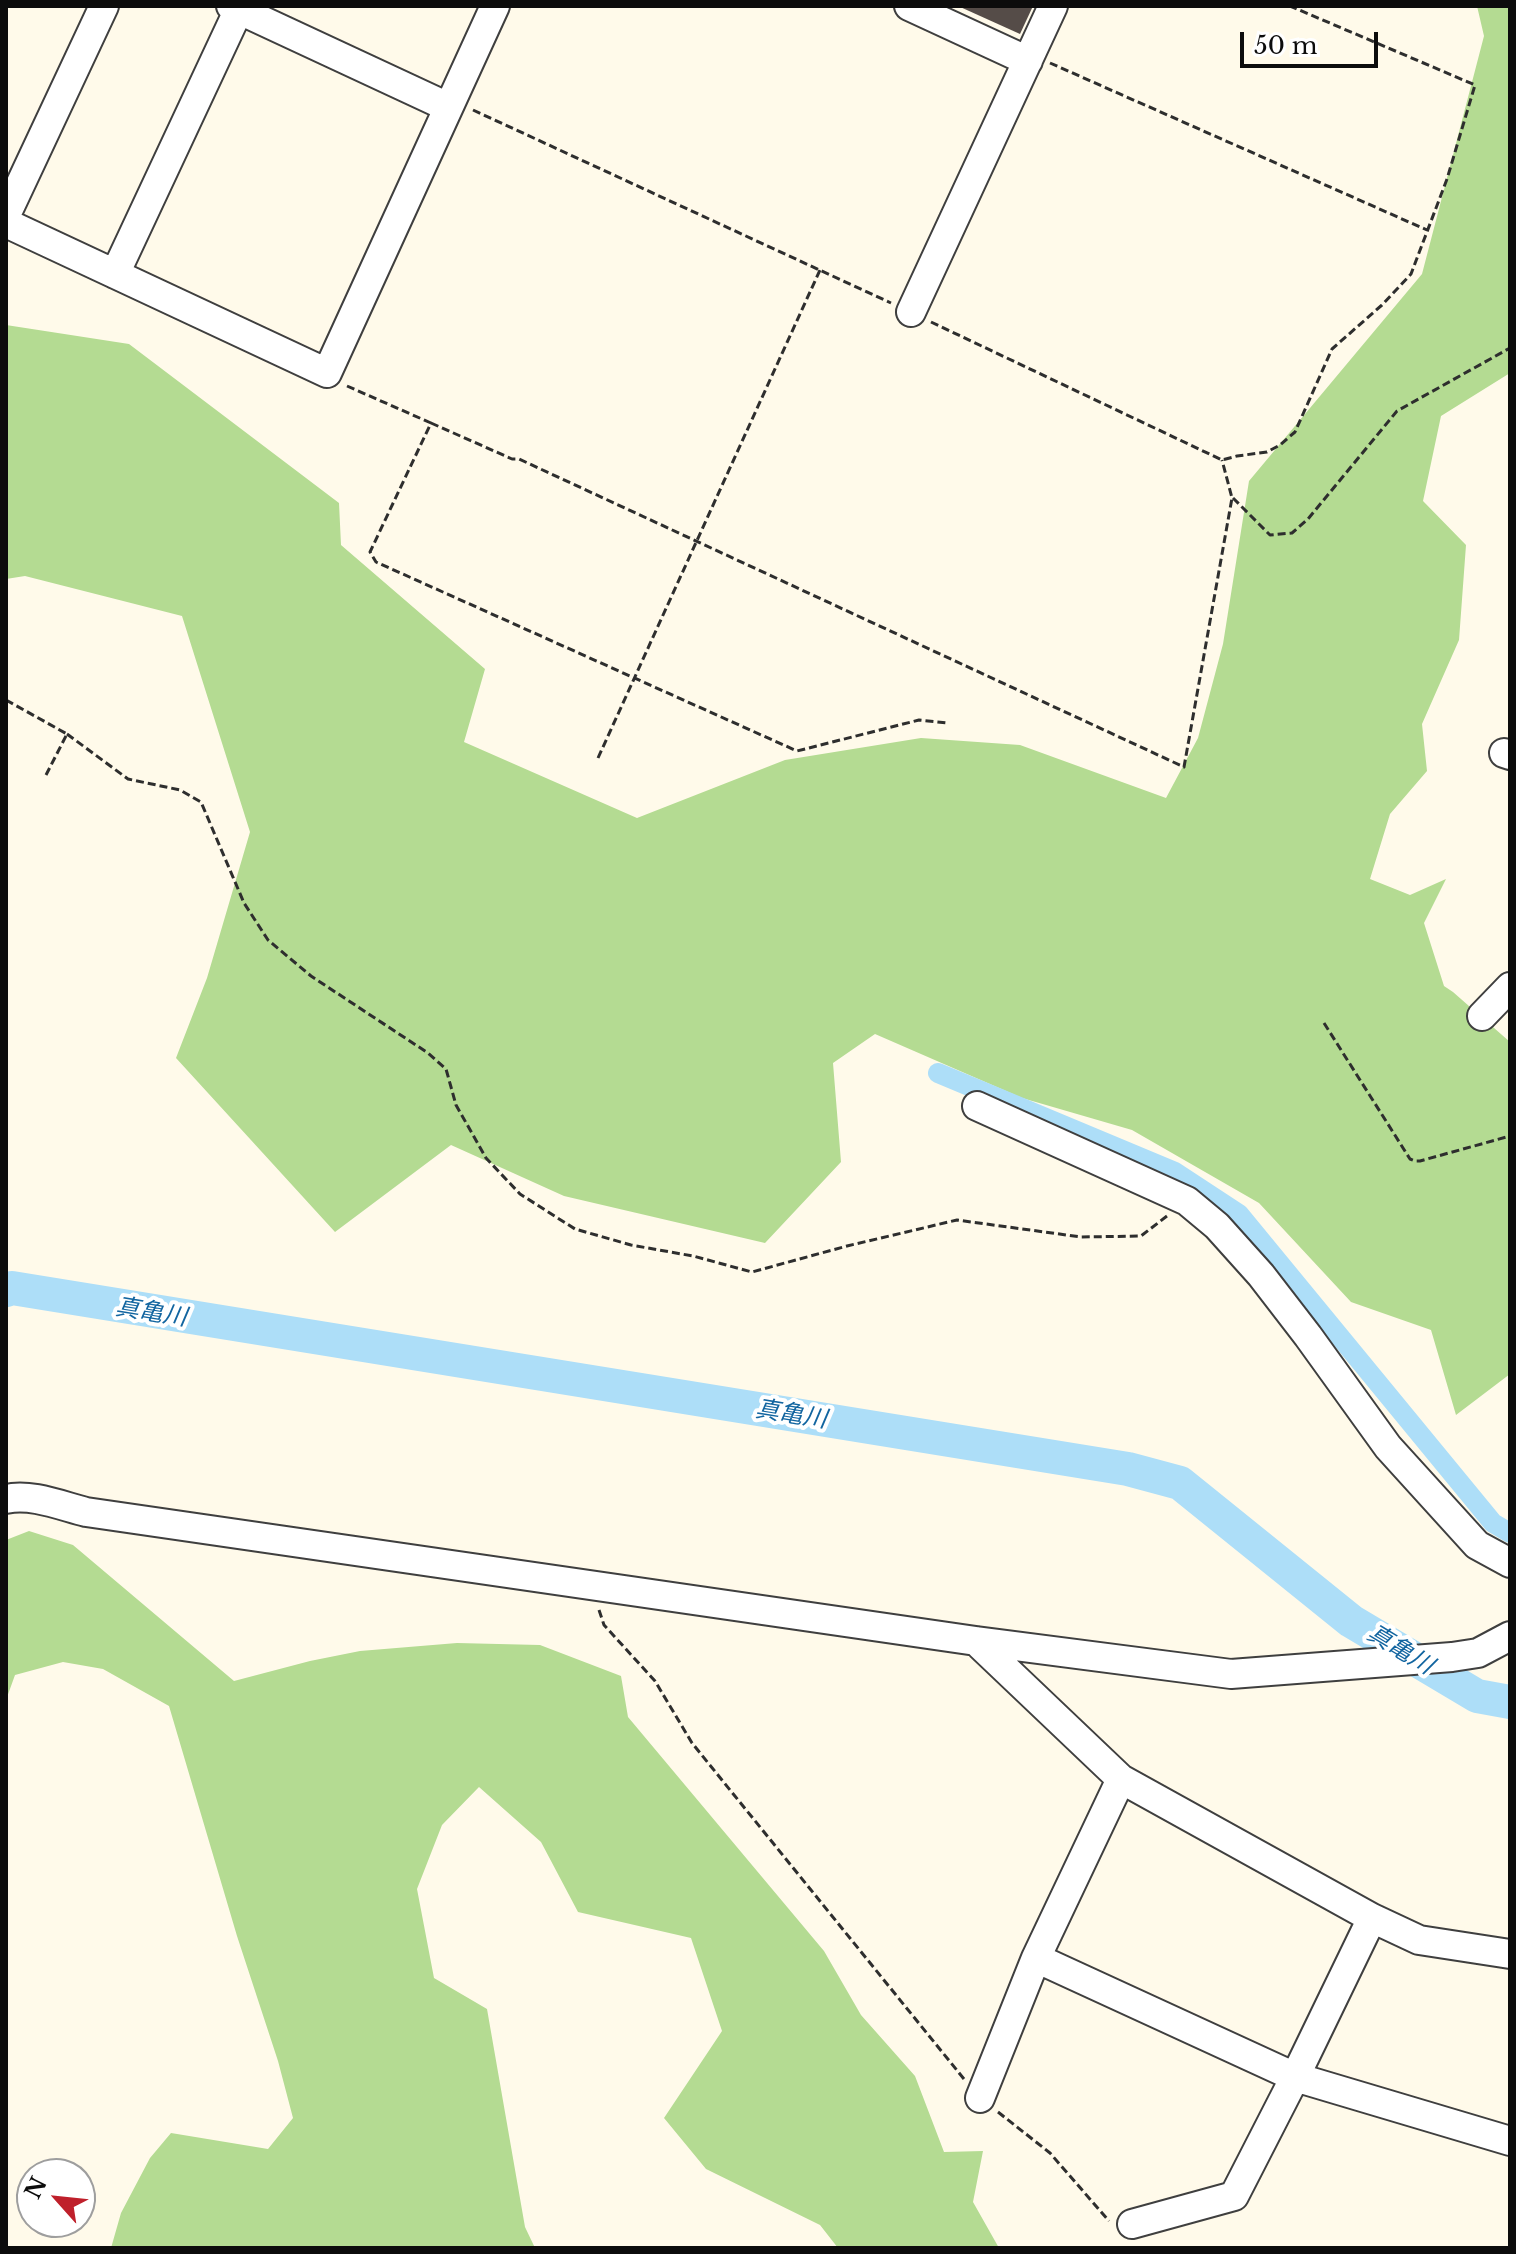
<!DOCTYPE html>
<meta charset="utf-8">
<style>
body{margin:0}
#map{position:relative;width:1516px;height:2254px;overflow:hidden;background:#fffaea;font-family:"Libre Baskerville",serif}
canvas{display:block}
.frame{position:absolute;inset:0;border:8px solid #0c0c0c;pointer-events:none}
.north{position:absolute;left:16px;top:2158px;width:80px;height:80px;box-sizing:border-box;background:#fff;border:2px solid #9e9e9e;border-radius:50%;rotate:297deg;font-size:22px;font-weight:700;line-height:32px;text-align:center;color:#0c0c0c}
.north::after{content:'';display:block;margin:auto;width:28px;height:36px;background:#bf202b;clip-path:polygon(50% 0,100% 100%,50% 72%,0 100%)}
.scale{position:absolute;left:1240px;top:32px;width:138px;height:36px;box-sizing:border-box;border:4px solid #0c0c0c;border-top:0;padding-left:10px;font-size:24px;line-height:28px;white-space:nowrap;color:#0c0c0c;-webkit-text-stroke:6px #fff;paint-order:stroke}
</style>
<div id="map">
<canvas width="1516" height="2254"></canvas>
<div class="frame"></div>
<div class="north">N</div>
<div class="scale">50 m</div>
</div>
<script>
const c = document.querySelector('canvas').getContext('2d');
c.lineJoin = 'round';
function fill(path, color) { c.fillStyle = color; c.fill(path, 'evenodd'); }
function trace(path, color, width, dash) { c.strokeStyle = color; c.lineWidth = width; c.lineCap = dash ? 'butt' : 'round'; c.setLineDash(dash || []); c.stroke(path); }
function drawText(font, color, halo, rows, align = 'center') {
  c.font = font + ' "Libre Baskerville","Noto Sans JP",serif'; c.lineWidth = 8; c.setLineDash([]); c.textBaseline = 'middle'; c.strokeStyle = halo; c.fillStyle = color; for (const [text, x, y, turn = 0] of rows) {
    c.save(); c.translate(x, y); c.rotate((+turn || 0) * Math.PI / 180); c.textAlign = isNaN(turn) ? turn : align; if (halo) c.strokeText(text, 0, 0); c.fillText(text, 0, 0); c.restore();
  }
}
const forest = new Path2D(`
 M1477,6H1510V373L1441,416L1423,501L1466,545L1459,640L1422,724L1427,771L1390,814L1370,879L1410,895L1446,879L1424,923L1444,986L1453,992L1510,1042V1374L1456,1415L1431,1330L1351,1302L1259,1203L1132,1130L1022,1098L875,1034L833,1063L841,1162L765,1243L564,1196L451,1145L335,1232L176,1058L207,978L250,832L182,616L25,576L6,579V325L129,344L339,503L341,545L485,669L464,742L637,818L785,760L921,738L1020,745L1166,798L1198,738L1223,644L1249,481L1422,274L1484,36Z
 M29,1531L73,1545L234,1681L310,1661L360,1651L457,1643L540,1645L621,1676L628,1717L824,1951L861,2015L915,2076L944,2152L983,2151L973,2202L999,2248H838L820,2225L706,2169L664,2118L722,2031L691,1938L578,1912L541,1842L479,1787L442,1825L417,1889L434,1978L487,2009L525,2227L535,2248H111L121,2213L150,2158L171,2133L268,2149L293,2118L278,2061L237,1936L169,1706L103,1669L63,1662L15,1675L6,1700V1540Z`);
const canal = new Path2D(`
 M938,1073L1175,1172L1239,1214L1493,1523L1510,1533`);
const river = new Path2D(`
 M6,1290L12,1288L1128,1469L1180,1483L1351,1621L1477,1696L1510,1702`);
const building = new Path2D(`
 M958,6H1033L1020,34Z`);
const path = new Path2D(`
 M1050,63L1427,230
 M473,110L891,303
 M931,322L1222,460L1237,456L1267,452L1280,445L1295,432L1332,349L1382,305L1411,274L1447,179L1475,85L1290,6
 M347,386L431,423L370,552L376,562L797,751L919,720L948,723
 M431,423L512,459H519L1184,767L1232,498L1222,460
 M1233,498L1270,535L1292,533L1308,519L1397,411L1510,348
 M6,700L67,734L46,775
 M67,734L128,779L180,790L201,802L244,903L268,940L311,976L428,1053L446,1069L456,1105L486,1158L520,1194L575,1229L631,1245L693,1256L752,1272L847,1246L957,1220L1081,1237L1141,1236L1167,1216
 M598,758L820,270
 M1324,1023L1410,1159L1415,1161H1420L1510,1136
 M599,1610L604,1625L655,1681L692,1743L964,2079
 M998,2112L1050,2153L1109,2221`);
const minor = new Path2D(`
 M231,6L448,107
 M909,6L1028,61
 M6,215L104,6
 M6,223L327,373L495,6
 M115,274L239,9
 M911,312L1053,6
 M1504,753L1510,755
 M1482,1016L1510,987
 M977,1106L1187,1201L1217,1226L1261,1275L1308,1336L1388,1447L1477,1545L1510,1563
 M6,1499C31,1493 62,1506 86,1512L976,1641L1231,1674L1452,1657L1478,1653L1510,1636
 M976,1641L1121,1779L1372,1918L1419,1940L1510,1954
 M1036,1958L1295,2077L1510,2141
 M980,2098L1036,1958L1121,1779
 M1132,2224L1234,2196L1295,2077L1372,1918`);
const waterNames = [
 ["真亀川",151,1313,9],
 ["真亀川",791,1415,9],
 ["真亀川",1400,1650,31]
];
fill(forest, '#b4db92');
trace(canal, '#addef8', 20);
trace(river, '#addef8', 34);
fill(building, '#554c48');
trace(minor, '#3f3f3f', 32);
trace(path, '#2e2e2e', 3, [8, 4]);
trace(minor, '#fff', 28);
drawText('italic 24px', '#1265a0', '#fff', waterNames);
</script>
